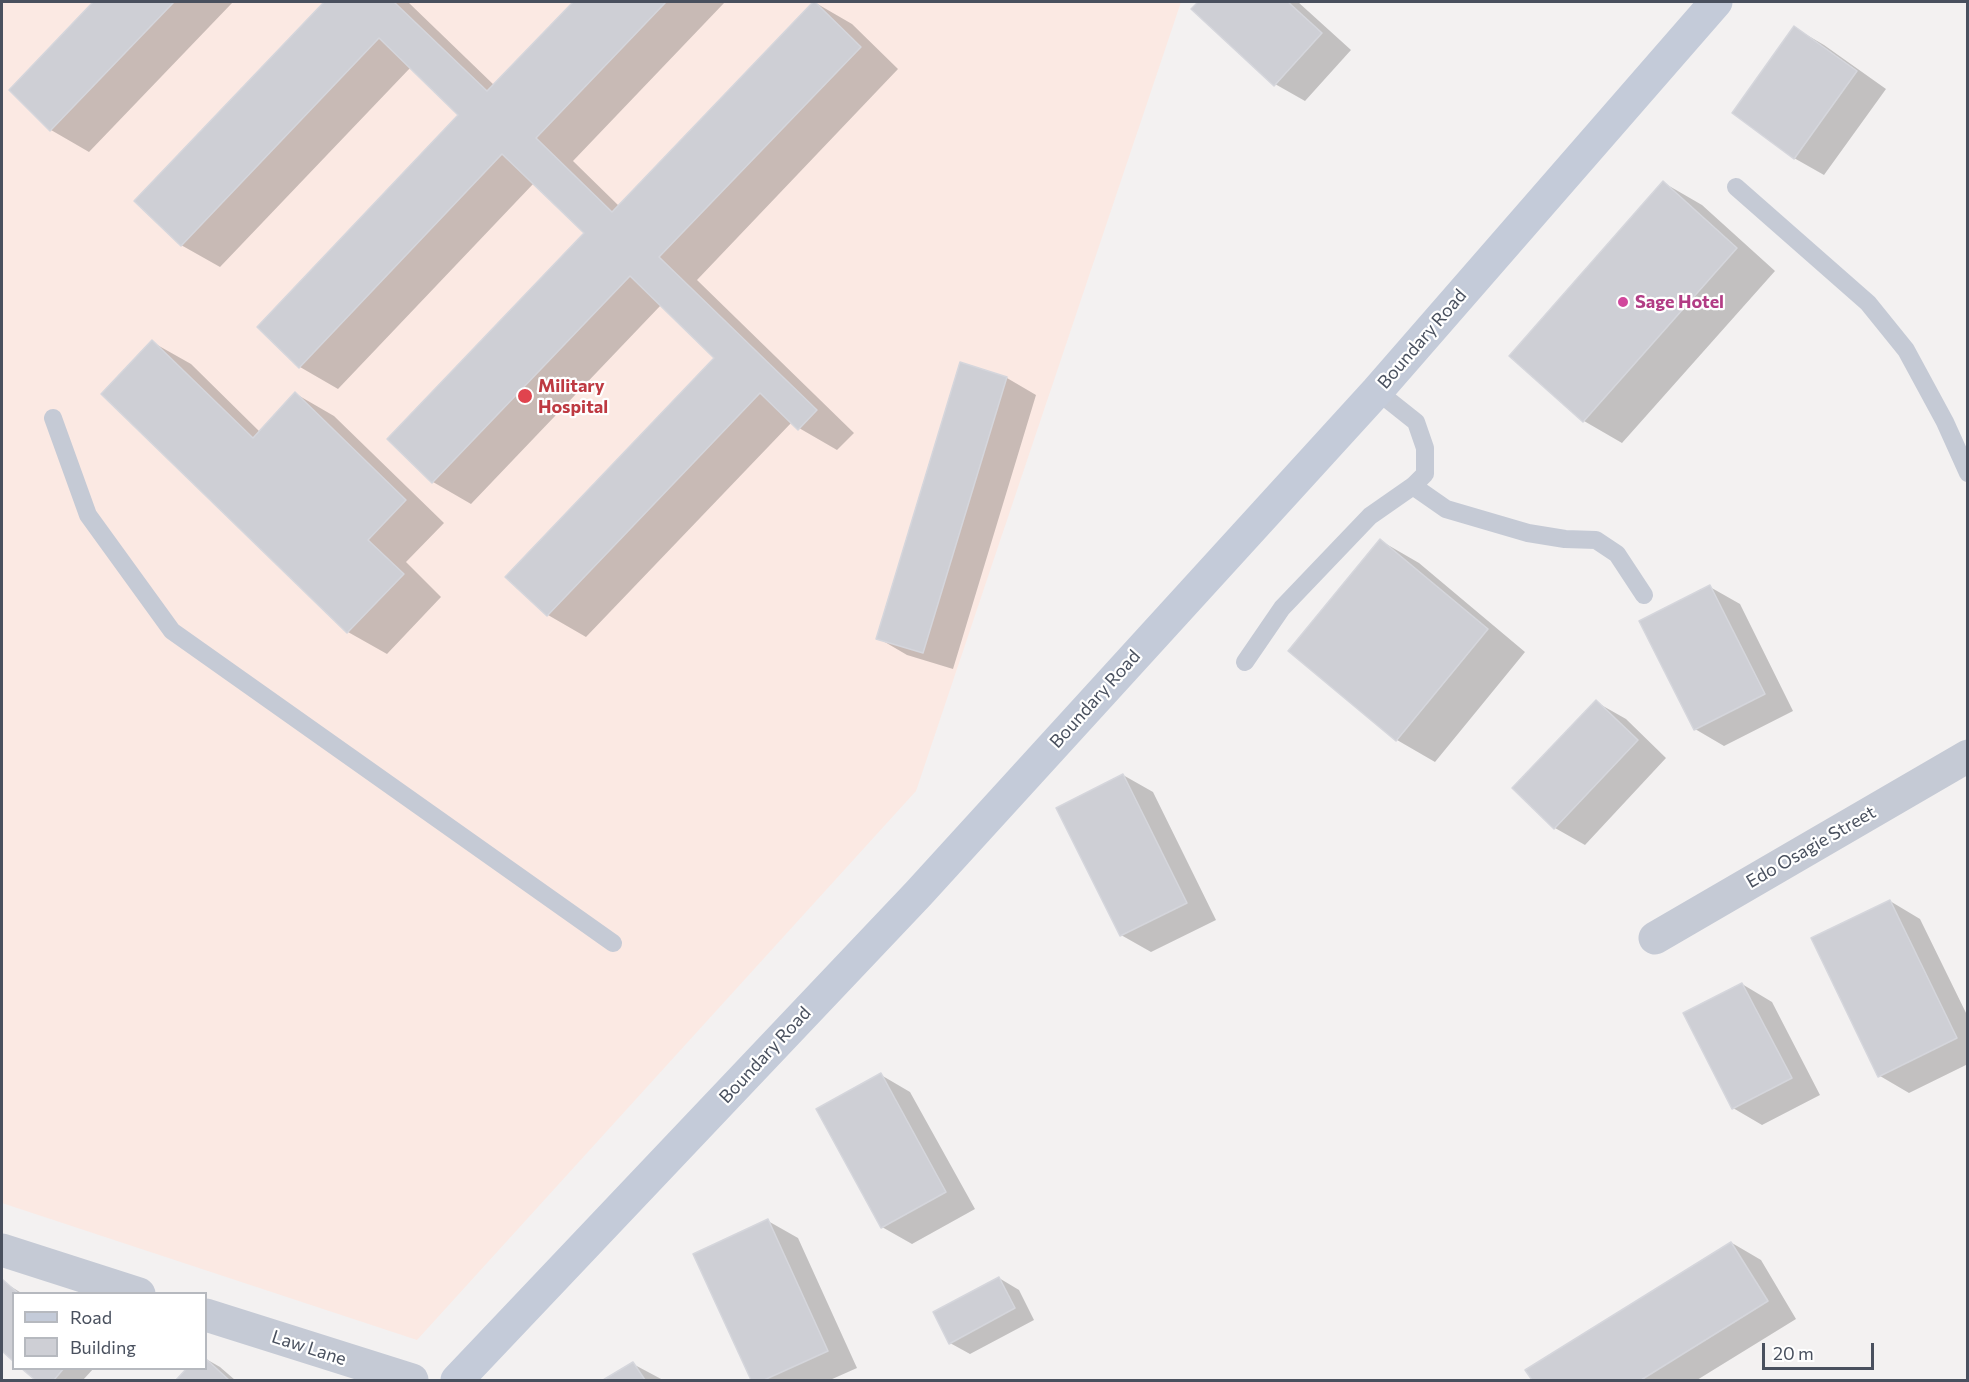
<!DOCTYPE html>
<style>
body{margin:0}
#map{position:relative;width:1969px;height:1382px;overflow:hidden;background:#f3f1f1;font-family:Commissioner,sans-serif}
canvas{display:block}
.frame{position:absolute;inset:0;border:3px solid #49505e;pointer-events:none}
.legend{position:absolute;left:12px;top:1292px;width:195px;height:78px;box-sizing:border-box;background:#fff;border:2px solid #b6b9bf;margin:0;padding:8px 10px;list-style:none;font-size:18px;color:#49505e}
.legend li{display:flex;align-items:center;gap:12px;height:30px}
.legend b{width:30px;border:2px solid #b6b9bf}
.scale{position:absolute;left:1762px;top:1343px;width:112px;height:27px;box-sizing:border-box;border:3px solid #49505e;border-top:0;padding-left:8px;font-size:18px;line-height:21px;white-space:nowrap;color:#49505e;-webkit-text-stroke:4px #fff;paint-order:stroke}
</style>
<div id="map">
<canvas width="1969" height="1382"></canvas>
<div class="frame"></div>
<ul class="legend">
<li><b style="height:8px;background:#c4cbd9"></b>Road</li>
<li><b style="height:16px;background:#cecfd5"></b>Building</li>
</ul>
<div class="scale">20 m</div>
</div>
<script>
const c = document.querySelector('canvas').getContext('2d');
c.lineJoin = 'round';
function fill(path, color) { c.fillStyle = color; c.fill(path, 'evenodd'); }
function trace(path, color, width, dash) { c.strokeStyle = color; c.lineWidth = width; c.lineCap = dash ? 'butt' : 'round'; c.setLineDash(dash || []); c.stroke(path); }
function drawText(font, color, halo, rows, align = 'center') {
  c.font = font + ' Commissioner,sans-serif'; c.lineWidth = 4.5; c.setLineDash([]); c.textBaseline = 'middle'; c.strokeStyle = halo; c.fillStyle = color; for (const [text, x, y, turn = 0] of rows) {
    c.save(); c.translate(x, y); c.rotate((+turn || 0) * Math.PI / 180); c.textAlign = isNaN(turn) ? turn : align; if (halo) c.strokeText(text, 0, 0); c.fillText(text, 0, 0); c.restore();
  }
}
const medical = new Path2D(`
 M2,2H1181L916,791L417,1340L2,1203Z`);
const shadow = new Path2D(`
 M95,2H233L89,152L51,130L11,90Z
 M326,2H408L495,86L575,2H725L573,161L619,206L814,2L852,24L898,69L697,280L854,433L837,450L799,428L792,422L586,637L548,615L716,358L661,305L471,504L433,482L586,232L534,183L338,389L300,367L461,115L411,67L220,267L181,245L136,201Z
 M1200,2H1298L1351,50L1305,101L1275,84L1193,9Z
 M1795,28L1824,45L1886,89L1824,175L1794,158Z
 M1664,183L1702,205L1775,271L1622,443L1584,421Z
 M152,342L191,364L260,432L296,394L334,416L444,523L406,562L441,597L387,654L348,632Z
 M961,364L1007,378L1036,395L953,669L907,655L878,638Z
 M1381,541L1419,563L1525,652L1435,762L1397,740Z
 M1710,587L1740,604L1793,711L1724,746L1695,729Z
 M1596,702L1626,719L1666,758L1585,845L1555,828Z
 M1123,775L1153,792L1216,920L1151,952L1121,935Z
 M1890,901L1920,919L1968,1017V1064L1909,1093L1880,1076Z
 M1742,984L1772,1002L1820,1095L1762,1125L1733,1108Z
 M881,1075L910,1092L975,1209L912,1244L882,1227Z
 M768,1221L798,1238L857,1368L830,1380H752L695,1255Z
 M1732,1243L1761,1260L1796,1319L1697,1380H1534L1527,1371Z
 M999,1278L1019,1290L1034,1320L970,1354L950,1343Z
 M2,1281L23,1294H14V1360L2,1349Z
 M206,1359L220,1367L235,1380H178L189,1368H206Z
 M633,1364L663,1380H606Z
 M24,1368H94L83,1380H38Z`);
const building = new Path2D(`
 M93,2H174L50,131L9,90Z
 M324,2H394L487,91L573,2H666L536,138L612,212L813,2H815L861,47L659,257L817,410L798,430L760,393L547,616L505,577L714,358L630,276L432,483L387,439L584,233L502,154L299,368L257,327L458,115L379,38L181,246L134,201Z
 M1198,2H1288L1322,33L1274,86L1191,9Z
 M1794,26L1857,71L1794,159L1732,113Z
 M1663,181L1737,248L1583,422L1509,356Z
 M152,340L253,438L295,392L406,500L368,540L404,574L347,633L101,394Z
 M960,362L1007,377L923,653L876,639Z
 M1380,539L1488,629L1396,741L1288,651Z
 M1710,585L1765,694L1694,730L1639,621Z
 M1596,700L1638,740L1554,829L1512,788Z
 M1123,774L1187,903L1120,936L1056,808Z
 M1890,900L1957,1038L1878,1077L1811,938Z
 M1742,983L1792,1078L1732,1109L1683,1013Z
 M881,1073L946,1192L881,1228L816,1109Z
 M768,1219L828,1351L764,1380H751L693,1254Z
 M1731,1242L1768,1301L1641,1380H1532L1525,1370Z
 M999,1277L1015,1308L949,1344L933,1312Z
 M2,1279L19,1294H14V1362L2,1351Z
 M206,1359L229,1380H176L187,1368H206Z
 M633,1362L645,1380H603Z
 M21,1368H64L54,1380H35Z`);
const lane = new Path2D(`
 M1736,187L1868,303L1906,350L1945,422L1968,473
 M53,418L88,515L172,631L613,943
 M1413,486L1446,509L1528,533L1565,539L1596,540L1617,554L1644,595
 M1245,662L1282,608L1370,516L1413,486L1425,474V448L1416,422L1377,391`);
const street = new Path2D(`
 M1655,938L1968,756
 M2,1250L139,1294
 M206,1315L412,1380`);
const secondary = new Path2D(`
 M457,1380L918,894L1377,391L1716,2`);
const markers = [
 [1623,302,6,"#d1479c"],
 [525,396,8,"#e0444e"]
];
const hotelNames = [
 ["Sage Hotel",1635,302]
];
const streetNames = [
 ["Boundary Road",1422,339,-49],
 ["Boundary Road",1095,699,-48],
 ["Edo Osagie Street",1811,847,-30],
 ["Boundary Road",765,1055,-47],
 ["Law Lane",309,1348,18]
];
const healthNames = [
 ["Military",538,386],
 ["Hospital",538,407]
];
fill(medical, '#fbe9e3');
fill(shadow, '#0003');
fill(building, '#cecfd5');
trace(building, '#d5d6dc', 1.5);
trace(lane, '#c5cad5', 18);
trace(street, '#c5cad5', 33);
trace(secondary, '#c4cbd9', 33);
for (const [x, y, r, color] of markers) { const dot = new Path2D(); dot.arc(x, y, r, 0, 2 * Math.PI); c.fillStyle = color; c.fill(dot); trace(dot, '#fff', 2); }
drawText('bold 18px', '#b23c85', '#fff', hotelNames, 'left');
drawText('18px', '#49505e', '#fff', streetNames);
drawText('bold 18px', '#be3a42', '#fff', healthNames, 'left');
</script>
